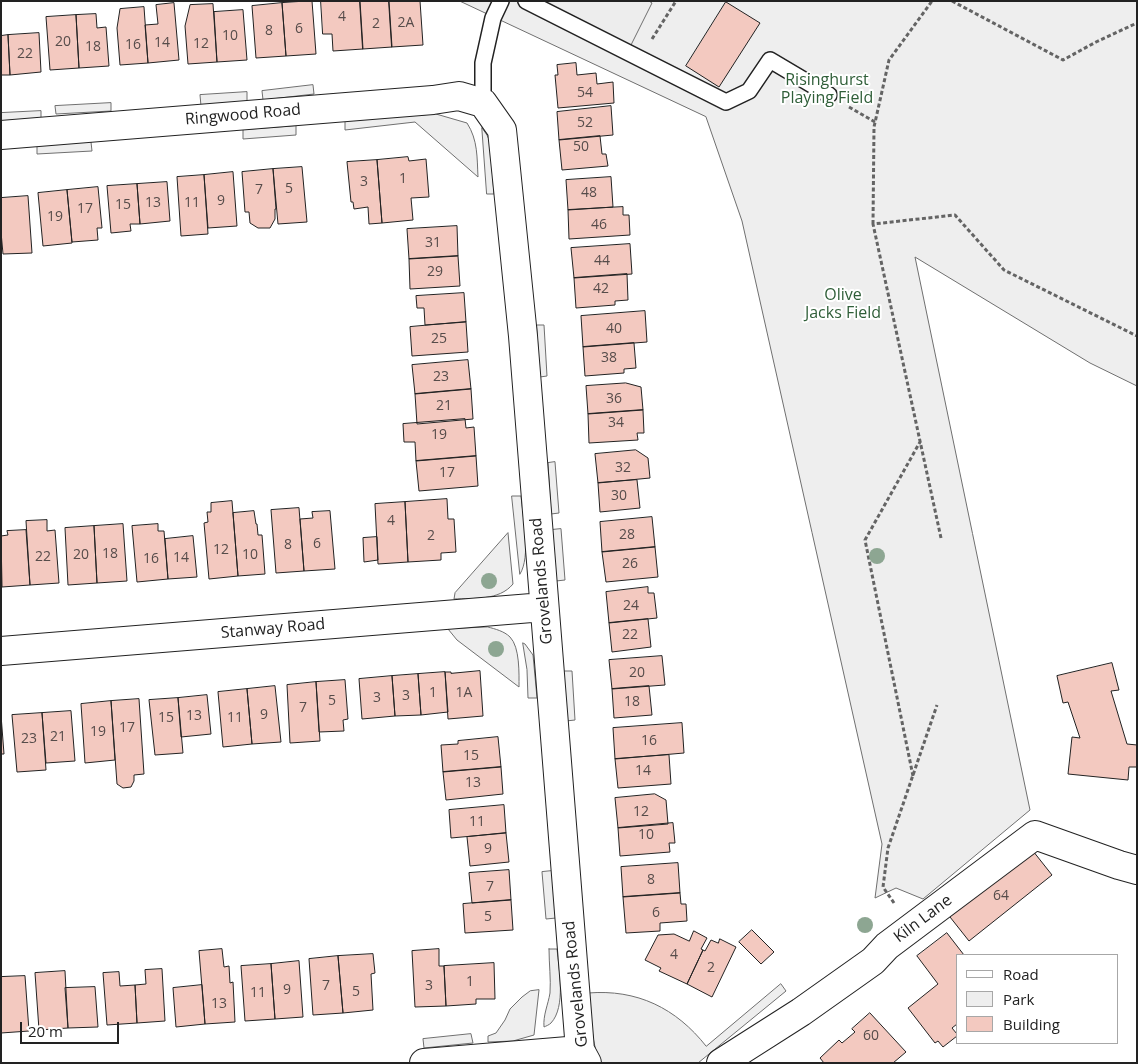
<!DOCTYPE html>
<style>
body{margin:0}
#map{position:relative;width:1138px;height:1064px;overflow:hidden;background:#fff;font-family:"Open Sans",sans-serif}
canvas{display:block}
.frame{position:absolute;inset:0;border:2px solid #222;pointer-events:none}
.legend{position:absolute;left:956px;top:954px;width:162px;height:90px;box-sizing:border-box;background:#fff;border:1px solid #a7a7a7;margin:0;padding:6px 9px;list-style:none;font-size:15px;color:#222}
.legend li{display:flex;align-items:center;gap:10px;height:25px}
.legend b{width:25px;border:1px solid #a7a7a7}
.scale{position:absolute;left:20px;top:1022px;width:99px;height:22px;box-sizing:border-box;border:2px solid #222;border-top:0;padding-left:6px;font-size:15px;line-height:18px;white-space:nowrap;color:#222;-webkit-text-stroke:4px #fff;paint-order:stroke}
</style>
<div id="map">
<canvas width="1138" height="1064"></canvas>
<div class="frame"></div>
<ul class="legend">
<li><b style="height:6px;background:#fff"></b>Road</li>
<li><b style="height:14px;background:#eee"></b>Park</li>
<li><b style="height:14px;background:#f3c9c0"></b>Building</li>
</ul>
<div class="scale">20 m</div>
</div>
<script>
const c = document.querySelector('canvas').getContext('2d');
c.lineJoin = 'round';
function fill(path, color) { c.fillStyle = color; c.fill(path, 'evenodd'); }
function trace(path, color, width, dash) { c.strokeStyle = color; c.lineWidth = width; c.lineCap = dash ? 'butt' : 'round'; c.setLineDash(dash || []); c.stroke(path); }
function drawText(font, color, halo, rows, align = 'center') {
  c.font = font + ' "Open Sans",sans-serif'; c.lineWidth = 4; c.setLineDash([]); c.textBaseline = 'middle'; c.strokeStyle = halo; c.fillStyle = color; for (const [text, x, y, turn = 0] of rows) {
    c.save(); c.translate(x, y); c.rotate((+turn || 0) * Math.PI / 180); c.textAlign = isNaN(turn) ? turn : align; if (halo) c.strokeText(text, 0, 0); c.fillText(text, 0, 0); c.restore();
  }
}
const green = new Path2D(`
 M460,1H1137V386L1090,363L915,257L1030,810L923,899L896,888L875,898L882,844L742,221L706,117Z
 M313,85L314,94L263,100L262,91Z
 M247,92V103L201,106L200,95Z
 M111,103V111L56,114L55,106Z
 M41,111V118L1,121V113Z
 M436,114L467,123C478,140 477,158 478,177L415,122L345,130V121Z
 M296,126V135L243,139V130Z
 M482,128L487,135L490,142L494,194H487Z
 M91,142L92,151L37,154V145Z
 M537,325H544L547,376L540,377Z
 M555,462L559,513L551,514L548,463Z
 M512,496H521C523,517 531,557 520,574Z
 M561,529L565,580L556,581L551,530Z
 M508,533L513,584C499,601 473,598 454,599L455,593Z
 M488,627C495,629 504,631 510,637C520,647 519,674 519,687L457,640L448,629Z
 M523,643L525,644L533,655L537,698H528L527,670Z
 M563,671H572L575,720L566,721Z
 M552,871L556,918L546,919L542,872Z
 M549,949H557C559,969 566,1007 551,1023C549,1025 546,1026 544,1027C543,1015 548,1005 550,993C551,979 549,964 549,949Z
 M781,984L786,991L698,1063H601C592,1049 590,1010 588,993C637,989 676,1008 706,1046Z
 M539,990L534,1035L513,1041L488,1042V1036L496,1033L505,1020L510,1009L522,997L530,991Z
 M471,1034L473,1043L424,1048L423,1039Z`);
const parking = new Path2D(`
 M526,1H649L652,3L627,53Z`);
const building = new Path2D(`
 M312,1L316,54L286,56L282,3Z
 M321,1H360L363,49L333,51L332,34H323Z
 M360,1H389L392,47L363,49Z
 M389,1H420L423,45L392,47Z
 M726,2L760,23L719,87L686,66Z
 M174,3L179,60L148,63L145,25L158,24L156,5Z
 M282,3L286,56L256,58L252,6Z
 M213,4L217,62L188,64L185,26L190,5Z
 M144,7L148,63L120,65L117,28L120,9Z
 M243,10L247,60L217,62L214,12Z
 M96,14L97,28L106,27L109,66L79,68L76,15Z
 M76,15L79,68L50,70L46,17Z
 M39,33L41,72L10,75L8,35Z
 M8,35L10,75H1V36Z
 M576,63L577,75L596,73L597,84L613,82L614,103L558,108L555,75H558L557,65Z
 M611,106L613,135L559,140L557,112Z
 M600,136L602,154H606L608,166L562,170L559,140Z
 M408,157L409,161L426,159L429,197L411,198L413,220L382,223L377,160Z
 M377,160L382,223L369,224L368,207L354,209L353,202H351L347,162Z
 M302,167L307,222L278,224L273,169Z
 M273,169L276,209H275V219L270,228H258L250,223L249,212H245L242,172Z
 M233,172L237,226L208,228L204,175Z
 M204,175L208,234L181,236L177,177Z
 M611,177L613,207L568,210L566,180Z
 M167,182L170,221L140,224L137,184Z
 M137,184L140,224H130L131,231L111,233L107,186Z
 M98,187L102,228H97L98,240L72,242L67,190Z
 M67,190L72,243L43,246L38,193Z
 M28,196L32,253L3,254L1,232V198Z
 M623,207V215H629L630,235L569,239L568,210Z
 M457,226L458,256L409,259L407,229Z
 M630,244L632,274L574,278L571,248Z
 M458,256L460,286L410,289L409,259Z
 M627,274L628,300L615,301V305L576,308L574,278Z
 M464,293L466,322L425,325L424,308H417L416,296Z
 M645,311L647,342L583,347L581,316Z
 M466,322L468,352L412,356L410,327Z
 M634,343L636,368L624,369V373L585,376L583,347Z
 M468,360L471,389L415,394L412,365Z
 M626,383L641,387L643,410L588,414L586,386Z
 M471,389L473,419L417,424L415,394Z
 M643,410L644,433H637L638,440L589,443L588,414Z
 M465,419L466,428L474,427L476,456L416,461L415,442H404L403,424Z
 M636,450L648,458L650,478L598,483L595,454Z
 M476,456L478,486L419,491L416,461Z
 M637,480L640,508L600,512L598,483Z
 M447,499L448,519H454L456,552L441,553V560L408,562L405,502Z
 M232,501L238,576L209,579L204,523L208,522L207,512H211V503Z
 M405,502L408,562L378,564L375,504Z
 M299,508L304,571L276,573L271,510Z
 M254,511L256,524H257L258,535H262L265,574L238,576L233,513Z
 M330,511L335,569L304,571L300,519L313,518L312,512Z
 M652,517L655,547L602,552L600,522Z
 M47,520V531L55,530L59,583L30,585L26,521Z
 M123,524L127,581L97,583L94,526Z
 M158,524V531H164L168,579L137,582L132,526Z
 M94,526L97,583L68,585L65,528Z
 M26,530L30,585L2,587L1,536L8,535L7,531Z
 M193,536L197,577L168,579L165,539Z
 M377,537L378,560L364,562L363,538Z
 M655,547L658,577L606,582L602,552Z
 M648,587V593H654L657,618L609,623L606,592Z
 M648,619L651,647L612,652L609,623Z
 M662,656L665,685L612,689L609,660Z
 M1112,663L1119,690L1111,691L1127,744L1137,745V767H1129L1128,780L1068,774L1072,737L1080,738L1068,702L1063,703L1057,676Z
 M480,671L483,716L448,719L445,672H451V673Z
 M445,672L448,712L421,715L418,674Z
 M418,674L421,715L395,716L392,676Z
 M392,676L395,716L362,719L359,679Z
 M345,680L348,719L343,720L344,731L319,732L316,682Z
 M316,682L320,741L290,743L287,685Z
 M275,686L281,742L252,744L247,689Z
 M649,686L652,715L614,718L612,689Z
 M247,689L252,744L223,747L218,692Z
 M207,695L211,734L181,737L178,698Z
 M178,698L183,753L155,755L149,700Z
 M139,699L144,774L134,775V781L131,787L123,788L117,784L111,701Z
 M111,701L115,760L85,763L81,704Z
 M71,711L75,761L46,763L42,713Z
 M42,713L46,770L17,772L12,715Z
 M1,715L4,754H1Z
 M682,723L684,753L615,759L613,728Z
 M498,737L501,767L443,772L441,745L458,744V741Z
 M669,755L671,784L618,788L615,759Z
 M501,767L503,794L446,800L443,772Z
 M655,794L666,800L668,824L618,828L615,798Z
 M504,805L506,833L451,838L449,810Z
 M673,823L675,843H669L670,852L620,856L618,828Z
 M506,833L509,862L470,866L467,837Z
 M1033,851L1052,875L969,941L950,917Z
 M678,863L680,893L623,897L621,867Z
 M509,870L511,900L472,903L469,873Z
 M680,893L681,904H686L687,921L660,923V931L626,933L623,897Z
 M511,900L513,930L465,933L463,904Z
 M752,930L774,952L761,964L739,942Z
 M694,931L707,938L701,949L703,950L687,984L659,971L661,968L645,960L658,935L674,934L689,941Z
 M947,933L964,955H957V1024L952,1028L957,1034V1036L943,1047L938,1041L935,1043L908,1008L938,984L917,956Z
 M720,939L736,947L712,997L687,984L703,950L705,951L711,940L718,943Z
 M222,949L224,967L229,966L230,983L233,982L235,1022L205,1024L199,951Z
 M439,949V966H444L446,1006L415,1007L412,951Z
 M373,954L375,973L371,974L373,1010L343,1013L338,956Z
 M338,956L343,1013L313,1015L309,959Z
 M299,961L303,1017L275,1019L271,964Z
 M494,963L495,999H476V1004L446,1006L444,966Z
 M271,964L275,1019L245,1021L241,966Z
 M162,969L165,1021L137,1023L135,985L146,984L145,970Z
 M65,971L68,1028L39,1030L35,973Z
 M119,972L120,986L135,985L137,1023L107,1025L103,973Z
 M25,976L29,1031L1,1033V977Z
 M202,985L205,1024L176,1027L173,988Z
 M95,987L98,1027L68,1028L65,988Z
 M870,1013L906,1052L893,1063H824L820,1058L839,1040L842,1043L855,1032L852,1029Z`);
const path = new Path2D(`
 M952,1L1063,60L1096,42L1137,23
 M652,39L676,1
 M849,107L875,122
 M873,224L874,127L889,60L932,1
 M941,538L873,224L955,215L1004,270L1137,336
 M913,776L865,540L920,442
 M894,903L883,887L888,848L937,705`);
const service = new Path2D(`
 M526,1L726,102L749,91L770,60L829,95
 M483,103V63L493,18L501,1`);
const minor = new Path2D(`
 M1,135L433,100L459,96L483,103L502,130L523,336L580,1050L587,1063
 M1,651L544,607
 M424,1063L580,1050
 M721,1063L801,1012L873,961L887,946L1035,835L1119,865L1137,870`);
const trees = [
 [877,556],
 [489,581],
 [496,649],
 [865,925]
];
const numberNames = [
 ["4",342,17],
 ["2A",406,23],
 ["2",376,24],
 ["6",299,29],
 ["8",269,31],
 ["10",230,36],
 ["20",63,42],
 ["14",162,43],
 ["12",201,44],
 ["16",133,45],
 ["18",93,47],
 ["22",25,54],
 ["54",585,93],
 ["52",585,123],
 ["50",581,147],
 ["1",403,179],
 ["3",364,182],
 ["5",289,189],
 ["7",259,190],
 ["48",589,193],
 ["9",221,201],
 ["13",153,203],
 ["11",192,203],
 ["15",123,205],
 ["17",85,209],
 ["19",55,217],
 ["46",599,225],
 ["31",433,243],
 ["44",602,261],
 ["29",435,272],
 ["42",601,289],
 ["40",614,329],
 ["25",439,339],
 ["38",609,358],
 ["23",441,377],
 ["36",614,399],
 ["21",444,406],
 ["34",616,423],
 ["19",439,435],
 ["32",623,468],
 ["17",447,473],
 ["30",619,496],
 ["4",391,521],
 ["28",627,535],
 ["2",431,536],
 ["6",317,544],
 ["8",288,545],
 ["12",221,550],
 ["18",110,554],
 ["20",81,555],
 ["10",250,555],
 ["22",43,557],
 ["14",181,558],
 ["16",151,559],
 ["26",630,564],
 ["24",631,606],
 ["22",630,635],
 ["20",637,673],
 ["1",433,693],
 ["1A",464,693],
 ["3",406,696],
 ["3",377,698],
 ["5",332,701],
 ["18",632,702],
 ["7",303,708],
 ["9",264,715],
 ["13",194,716],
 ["15",166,718],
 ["11",235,718],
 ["17",127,728],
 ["19",98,732],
 ["21",58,737],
 ["23",29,739],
 ["16",649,741],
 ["15",471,756],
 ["14",643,771],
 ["13",473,783],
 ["12",641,812],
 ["11",477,822],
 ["10",646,835],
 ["9",488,849],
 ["8",651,880],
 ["7",490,887],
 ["64",1001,896],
 ["6",656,913],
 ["5",488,917],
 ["4",674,955],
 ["2",711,968],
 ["1",470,982],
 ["7",326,986],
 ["3",429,986],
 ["9",287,990],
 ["5",356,992],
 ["11",258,993],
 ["13",219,1004],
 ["60",871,1036]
];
const parkNames = [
 ["Risinghurst",827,80],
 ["Playing Field",827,98],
 ["Olive",843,295],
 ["Jacks Field",843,313]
];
const streetNames = [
 ["Ringwood Road",243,115,-5],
 ["Grovelands Road",542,581,-95],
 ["Stanway Road",273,629,-5],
 ["Kiln Lane",923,919,-37],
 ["Grovelands Road",576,984,-96]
];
fill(green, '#eee');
trace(green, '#6f6f6f', 1);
fill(parking, '#ededed');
trace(parking, '#6f6f6f', 1);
fill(building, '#f3c9c0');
trace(building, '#222', 1);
trace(service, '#222', 18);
trace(minor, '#222', 30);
trace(path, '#646464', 3, [4, 2.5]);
trace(service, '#fff', 15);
trace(minor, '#fff', 28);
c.fillStyle = '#8da692';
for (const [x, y] of trees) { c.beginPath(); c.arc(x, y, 8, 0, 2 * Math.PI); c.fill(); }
drawText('14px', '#564c4a', null, numberNames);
drawText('16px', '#2f5e38', '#fff', parkNames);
drawText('16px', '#222', '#fff', streetNames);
</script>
